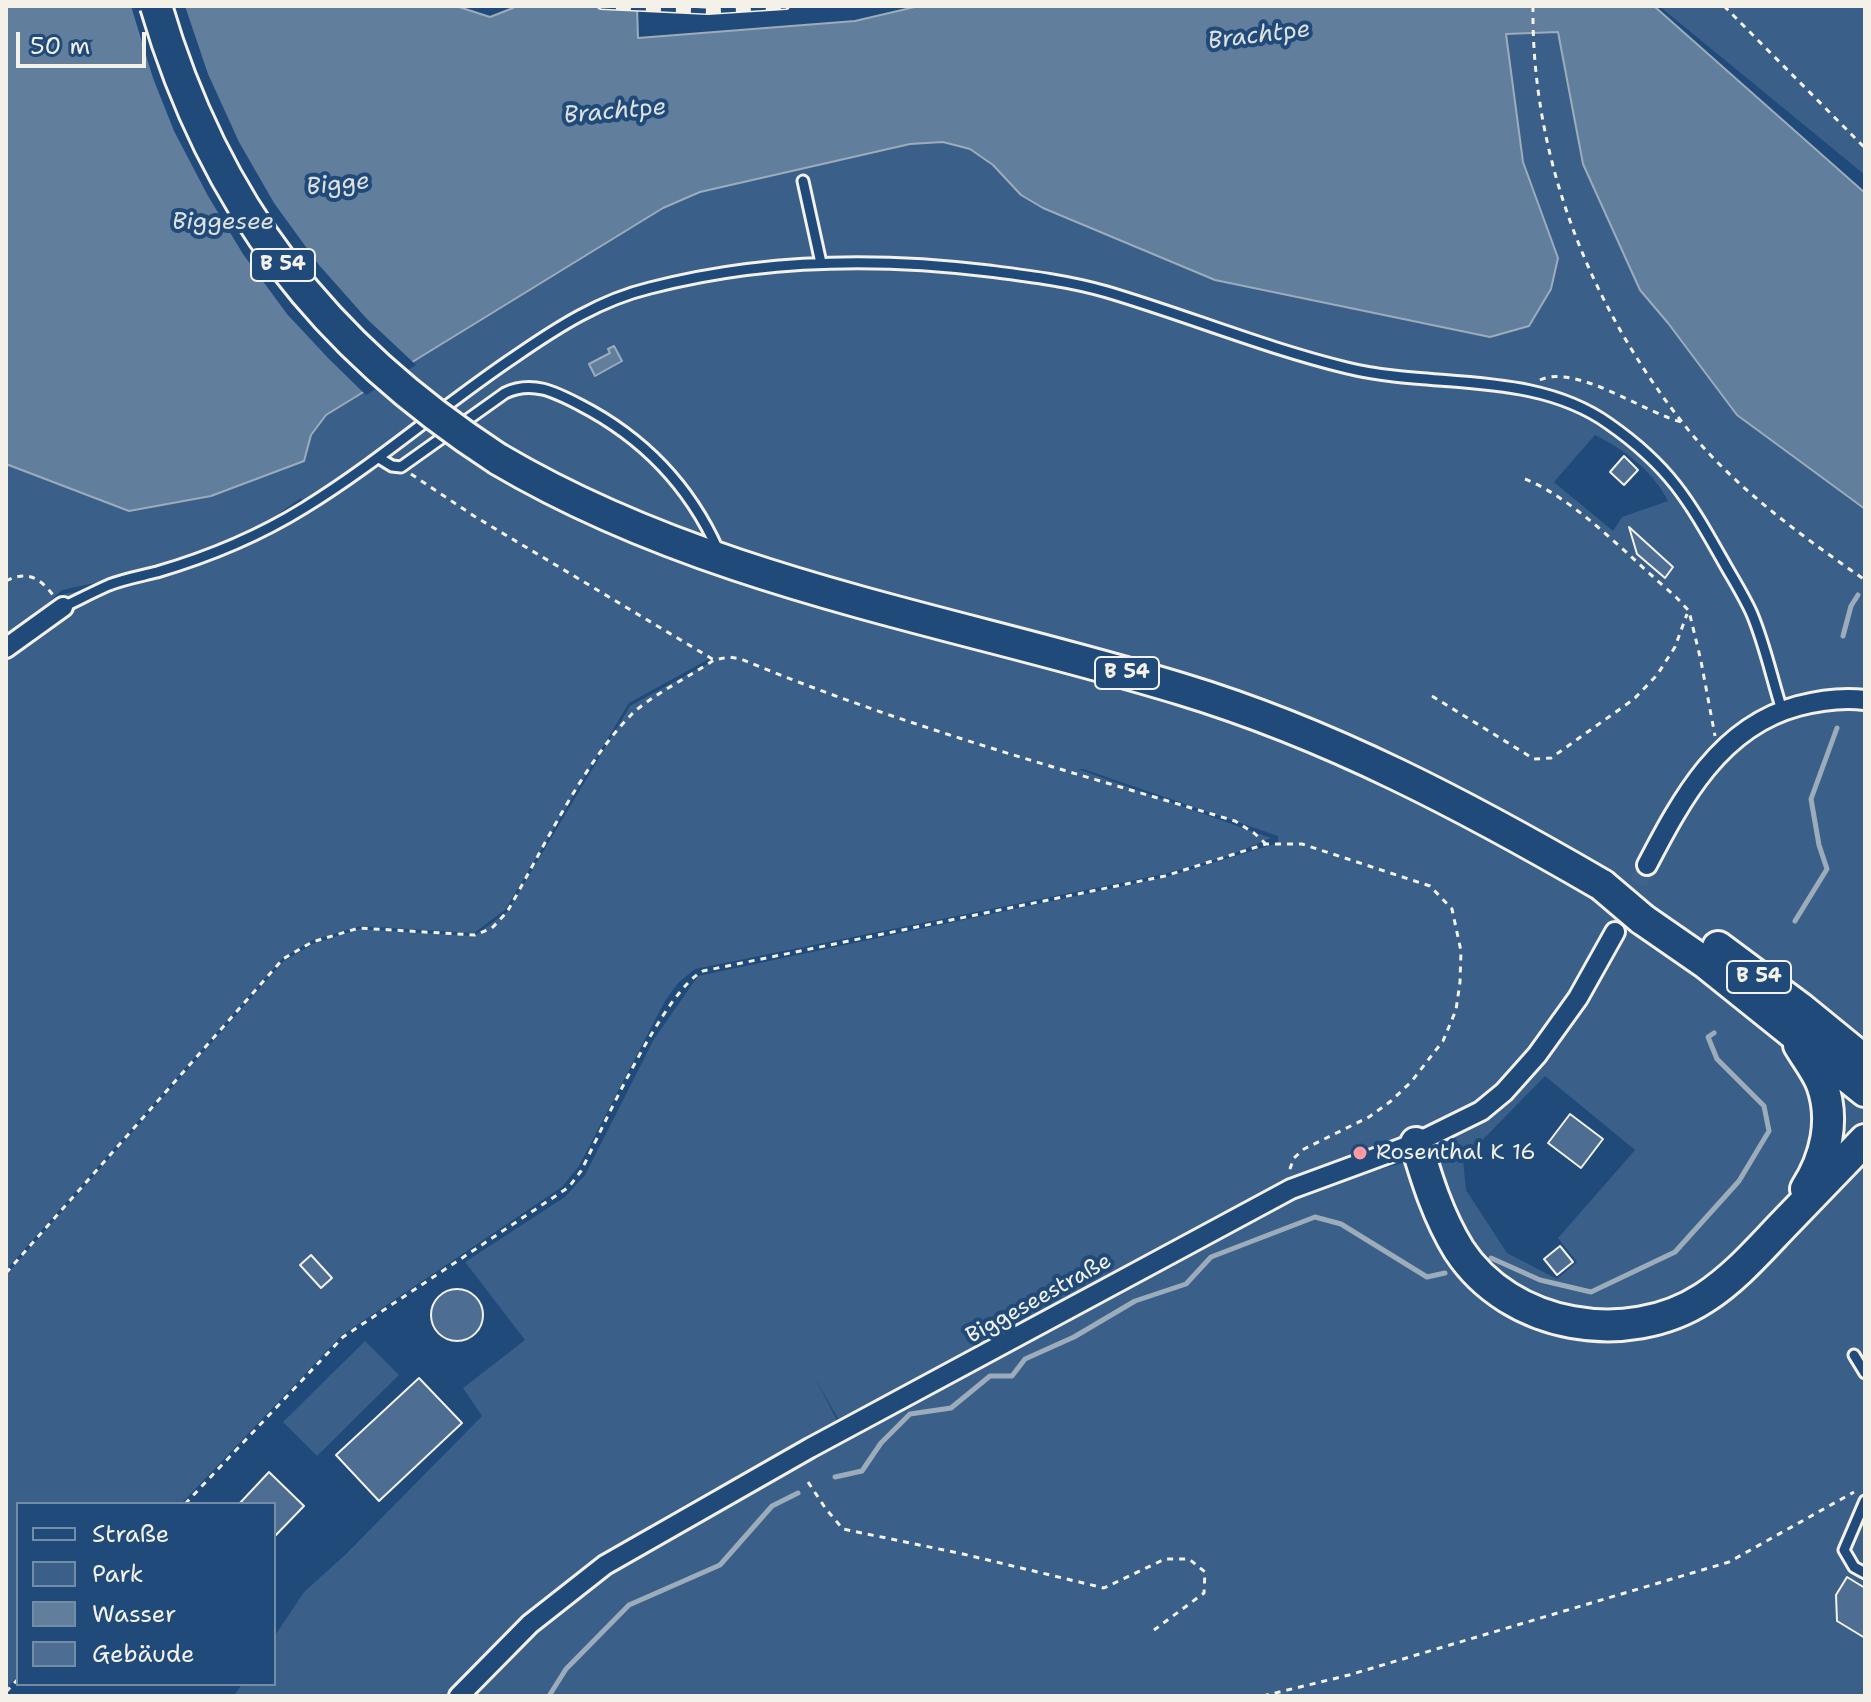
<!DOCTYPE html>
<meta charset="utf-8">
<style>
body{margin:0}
#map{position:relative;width:1871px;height:1702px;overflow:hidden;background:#1f4a7a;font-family:"Shantell Sans",sans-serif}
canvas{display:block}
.frame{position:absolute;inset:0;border:8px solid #f4f1e8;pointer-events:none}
.legend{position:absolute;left:16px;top:1502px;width:260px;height:184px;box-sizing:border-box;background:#1f4a7a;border:2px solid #748da6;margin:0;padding:10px 14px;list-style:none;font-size:24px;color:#f4f1e8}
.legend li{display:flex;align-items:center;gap:16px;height:40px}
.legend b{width:40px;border:2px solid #748da6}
.scale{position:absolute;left:16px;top:32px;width:130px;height:36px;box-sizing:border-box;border:4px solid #f4f1e8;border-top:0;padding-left:10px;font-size:24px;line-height:28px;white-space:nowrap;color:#f4f1e8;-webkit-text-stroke:6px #1f4a7a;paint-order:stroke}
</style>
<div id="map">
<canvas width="1871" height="1702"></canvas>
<div class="frame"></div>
<ul class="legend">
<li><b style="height:10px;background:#1f4a7a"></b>Straße</li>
<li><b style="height:22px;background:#3a5f88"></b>Park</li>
<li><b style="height:22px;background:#627e9d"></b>Wasser</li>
<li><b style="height:22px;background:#4d6e92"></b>Gebäude</li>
</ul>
<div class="scale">50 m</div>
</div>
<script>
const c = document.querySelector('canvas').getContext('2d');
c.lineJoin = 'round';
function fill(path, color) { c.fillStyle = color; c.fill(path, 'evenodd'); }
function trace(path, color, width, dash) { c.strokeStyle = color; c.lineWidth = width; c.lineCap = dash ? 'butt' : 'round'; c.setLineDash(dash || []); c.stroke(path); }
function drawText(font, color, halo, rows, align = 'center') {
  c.font = font + ' "Shantell Sans",sans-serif'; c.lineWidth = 8; c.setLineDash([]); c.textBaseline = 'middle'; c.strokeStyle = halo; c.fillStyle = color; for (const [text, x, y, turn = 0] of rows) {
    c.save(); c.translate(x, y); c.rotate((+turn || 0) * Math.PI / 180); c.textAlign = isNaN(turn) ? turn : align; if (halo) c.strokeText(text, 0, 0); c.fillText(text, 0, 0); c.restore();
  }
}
const green = new Path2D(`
 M1659,6H1865V175Z
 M1558,30L1583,164L1640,290L1668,323L1848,498L1865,509V1696H475L537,1629L611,1571L973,1372L1319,1185L1411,1161L1412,1146L1285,1182L841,1424L815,1378L839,1424C761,1464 669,1508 599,1560C544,1601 498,1647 450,1696H234L242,1684H274V1637L304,1592L346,1554L482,1416L463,1388L525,1340L465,1262L565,1197L585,1175L654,1039L698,976L1166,877L1278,843V836L1083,769H1078L1271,838L1228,856L1164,874L695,969L678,983L665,1001L579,1166L562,1187L342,1335L181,1504H18V1676L6,1689V1275L284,961L313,944L359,929L474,936L507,912L630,706L712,661L709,659L629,703L505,910L474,933L360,926L313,940L283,958L6,1270V649L64,594L158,577L258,537L303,504L301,498L254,531L160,569L62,590L6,641V464L129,510L211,496L303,461L311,435L326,415L663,208L700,192L910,144L943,142L970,149L993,165L1021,195L1215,280L1490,337L1558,258L1523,162L1506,34ZM1595,435C1625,450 1653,471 1668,501L1622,517L1613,531L1554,482ZM1545,1076L1635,1150L1558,1238L1577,1262L1557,1279L1507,1253L1466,1190L1463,1160Z
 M365,1341L399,1375L317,1456L283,1422Z`);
const water = new Path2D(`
 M6,6H456L490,17L513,8V6H637L638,38L855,21L919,6H1654L1865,193V509L1737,415L1668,323L1640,290L1583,164L1558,32L1506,34L1523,162L1558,258L1551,289L1529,326L1490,337L1215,280L1043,208L1021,195L993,165L970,149L943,142L910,144L700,192L663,208L326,415L311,435L304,461L211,496L129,511L6,464Z
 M614,346L622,361L595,376L589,364L610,353L608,349Z`);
const pier = new Path2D(`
 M131,6H185L208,74L239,142L274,203L319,265L366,318L416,365L366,395L329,359L287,314L243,254L208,196L174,131L153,78Z`);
const stream = new Path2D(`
 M1843,636L1851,606L1858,595
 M1795,921L1827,869L1819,845L1811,799L1837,728
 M1491,1258L1540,1280L1591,1292L1675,1252L1739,1181L1769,1131L1764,1106L1717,1059L1708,1037L1714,1033
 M835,1477L862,1471L881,1443L910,1414L951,1408L990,1376H1012L1025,1359L1074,1337L1135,1301L1186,1284L1211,1257L1315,1217L1341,1224L1427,1277L1445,1273
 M549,1696L566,1669L629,1605L720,1565L772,1506L798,1493`);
const building = new Path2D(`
 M1624,456L1638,470L1624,485L1610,472Z
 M1629,527L1673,567L1665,578L1637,554Z
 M1570,1114L1603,1139L1581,1168L1548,1143Z
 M1560,1246L1573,1262L1557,1275L1544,1259Z
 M311,1255L332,1278L321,1288L300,1265Z
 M431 1315a26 26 0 1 1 52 0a26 26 0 1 1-52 0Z
 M419,1378L462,1423L379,1501L336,1455Z
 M269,1472L304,1506L274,1537V1504H239Z
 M1847,1577L1865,1588V1638L1837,1621L1836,1595Z`);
const minorTunnel = new Path2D(`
 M1615,932L1647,865`);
const path = new Path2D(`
 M1533,6C1531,156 1589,304 1682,422C1731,485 1799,534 1865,580
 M1724,6L1865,148
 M1540,380C1576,363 1646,414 1682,422
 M411,474L474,516L714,660
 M1525,479C1577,500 1631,559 1675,596L1689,611L1701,661L1715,736
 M6,581C27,570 40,578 53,595
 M1432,696L1534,759L1551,758L1634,699L1657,675L1675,647L1687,614
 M6,1273L283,959L312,942L359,928L475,935L492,928L507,912C542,851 583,763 632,714C649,697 692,675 714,660L729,657L741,659C901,726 1069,771 1235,821L1254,833L1266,844
 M808,1482L826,1509L843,1529L963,1554L1104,1588L1165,1559H1189L1205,1572L1204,1593L1154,1630
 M185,1504L343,1337L569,1187L581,1171C603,1127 664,991 703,971L1165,876L1266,844H1302L1430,886L1452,909L1461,951L1460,982L1456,1010L1443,1041L1411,1082L1391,1101L1369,1117L1304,1149L1294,1158L1288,1174
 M6,1692L18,1679
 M1263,1696L1349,1675L1729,1562L1854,1492`);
const service = new Path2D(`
 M803,181L821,263
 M379,458L392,466L401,467L505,393C532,380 555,392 580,405C644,438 689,485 718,550
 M63,607C78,600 93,592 109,585C124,579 141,576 157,572C208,557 259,536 304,508C379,462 444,404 516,356C558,327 600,300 650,288C761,259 875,257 989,271C1028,276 1069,281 1107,292C1188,316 1265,348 1347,368C1432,389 1534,370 1609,424C1669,466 1688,499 1723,561C1733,579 1744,596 1752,614C1765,645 1772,679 1782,710
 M1854,1355L1865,1373
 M1865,1501L1844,1550L1854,1567L1865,1573`);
const minor = new Path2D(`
 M6,648L63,607
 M1647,865C1682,798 1720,727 1798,706C1821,700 1842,697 1865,700
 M459,1696L530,1624L605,1565L810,1448L1291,1189L1416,1143L1481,1111L1504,1092L1537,1055L1578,998L1615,932`);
const primary = new Path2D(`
 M498,459C708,583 951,619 1181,689C1330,734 1468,807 1602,885
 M1642,919L1707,964L1865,1091
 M1718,947L1800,1008L1865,1061
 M1799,1045C1806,1057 1817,1071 1822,1084C1835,1120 1826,1158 1806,1189
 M1416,1143C1427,1180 1438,1216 1459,1250C1510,1328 1627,1348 1704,1298C1735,1278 1759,1250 1784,1224C1811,1196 1838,1168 1865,1140`);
const rail = new Path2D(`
 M601,6L708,11L786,6`);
const primaryBridge = new Path2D(`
 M156,6C214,205 324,346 498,459
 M1602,885L1642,919`);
const markers = [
 [1360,1153,8,"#ff9aa2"]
];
const shields = [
 [283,265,64],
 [1127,673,64],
 [1759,977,64]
];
const shieldNames = [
 ["B 54",283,265],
 ["B 54",1127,673],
 ["B 54",1759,977]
];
const poiNames = [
 ["Rosenthal K 16",1376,1153]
];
const streetNames = [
 ["Biggeseestraße",1039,1299,-29]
];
const waterNames = [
 ["Brachtpe",1259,36,-7],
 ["Brachtpe",615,112,-5],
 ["Bigge",338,185,-6],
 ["Biggesee",223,223]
];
fill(green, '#3a5f88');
fill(water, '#627e9d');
trace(water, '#9cacbb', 2);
fill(pier, '#1f4a7a');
trace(stream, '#9cacbb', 5);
fill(building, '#4d6e92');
trace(building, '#f4f1e8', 2);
trace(minorTunnel, '#3f638a', 18, [18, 9]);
trace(service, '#f4f1e8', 15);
trace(minor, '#f4f1e8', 24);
trace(primary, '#f4f1e8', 36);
trace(path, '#f4f1e8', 3, [6, 6]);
trace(service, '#1f4a7a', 9);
trace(minor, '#1f4a7a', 18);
trace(primary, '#1f4a7a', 30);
trace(rail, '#f4f1e8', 8);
trace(rail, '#1f4a7a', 5, [15]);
trace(primaryBridge, '#f4f1e8', 36, []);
trace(primaryBridge, '#1f4a7a', 30);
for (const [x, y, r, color] of markers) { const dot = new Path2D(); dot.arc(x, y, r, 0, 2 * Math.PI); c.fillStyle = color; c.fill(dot); trace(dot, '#1f4a7a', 3); }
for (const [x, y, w] of shields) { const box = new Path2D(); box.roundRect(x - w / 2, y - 16, w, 32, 6); c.fillStyle = '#1f4a7a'; c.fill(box); trace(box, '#f4f1e8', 2); }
drawText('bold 20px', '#f4f1e8', null, shieldNames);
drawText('22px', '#f4f1e8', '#1f4a7a', poiNames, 'left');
drawText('22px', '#f4f1e8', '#1f4a7a', streetNames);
drawText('italic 24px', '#dee0dd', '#1f4a7a', waterNames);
</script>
